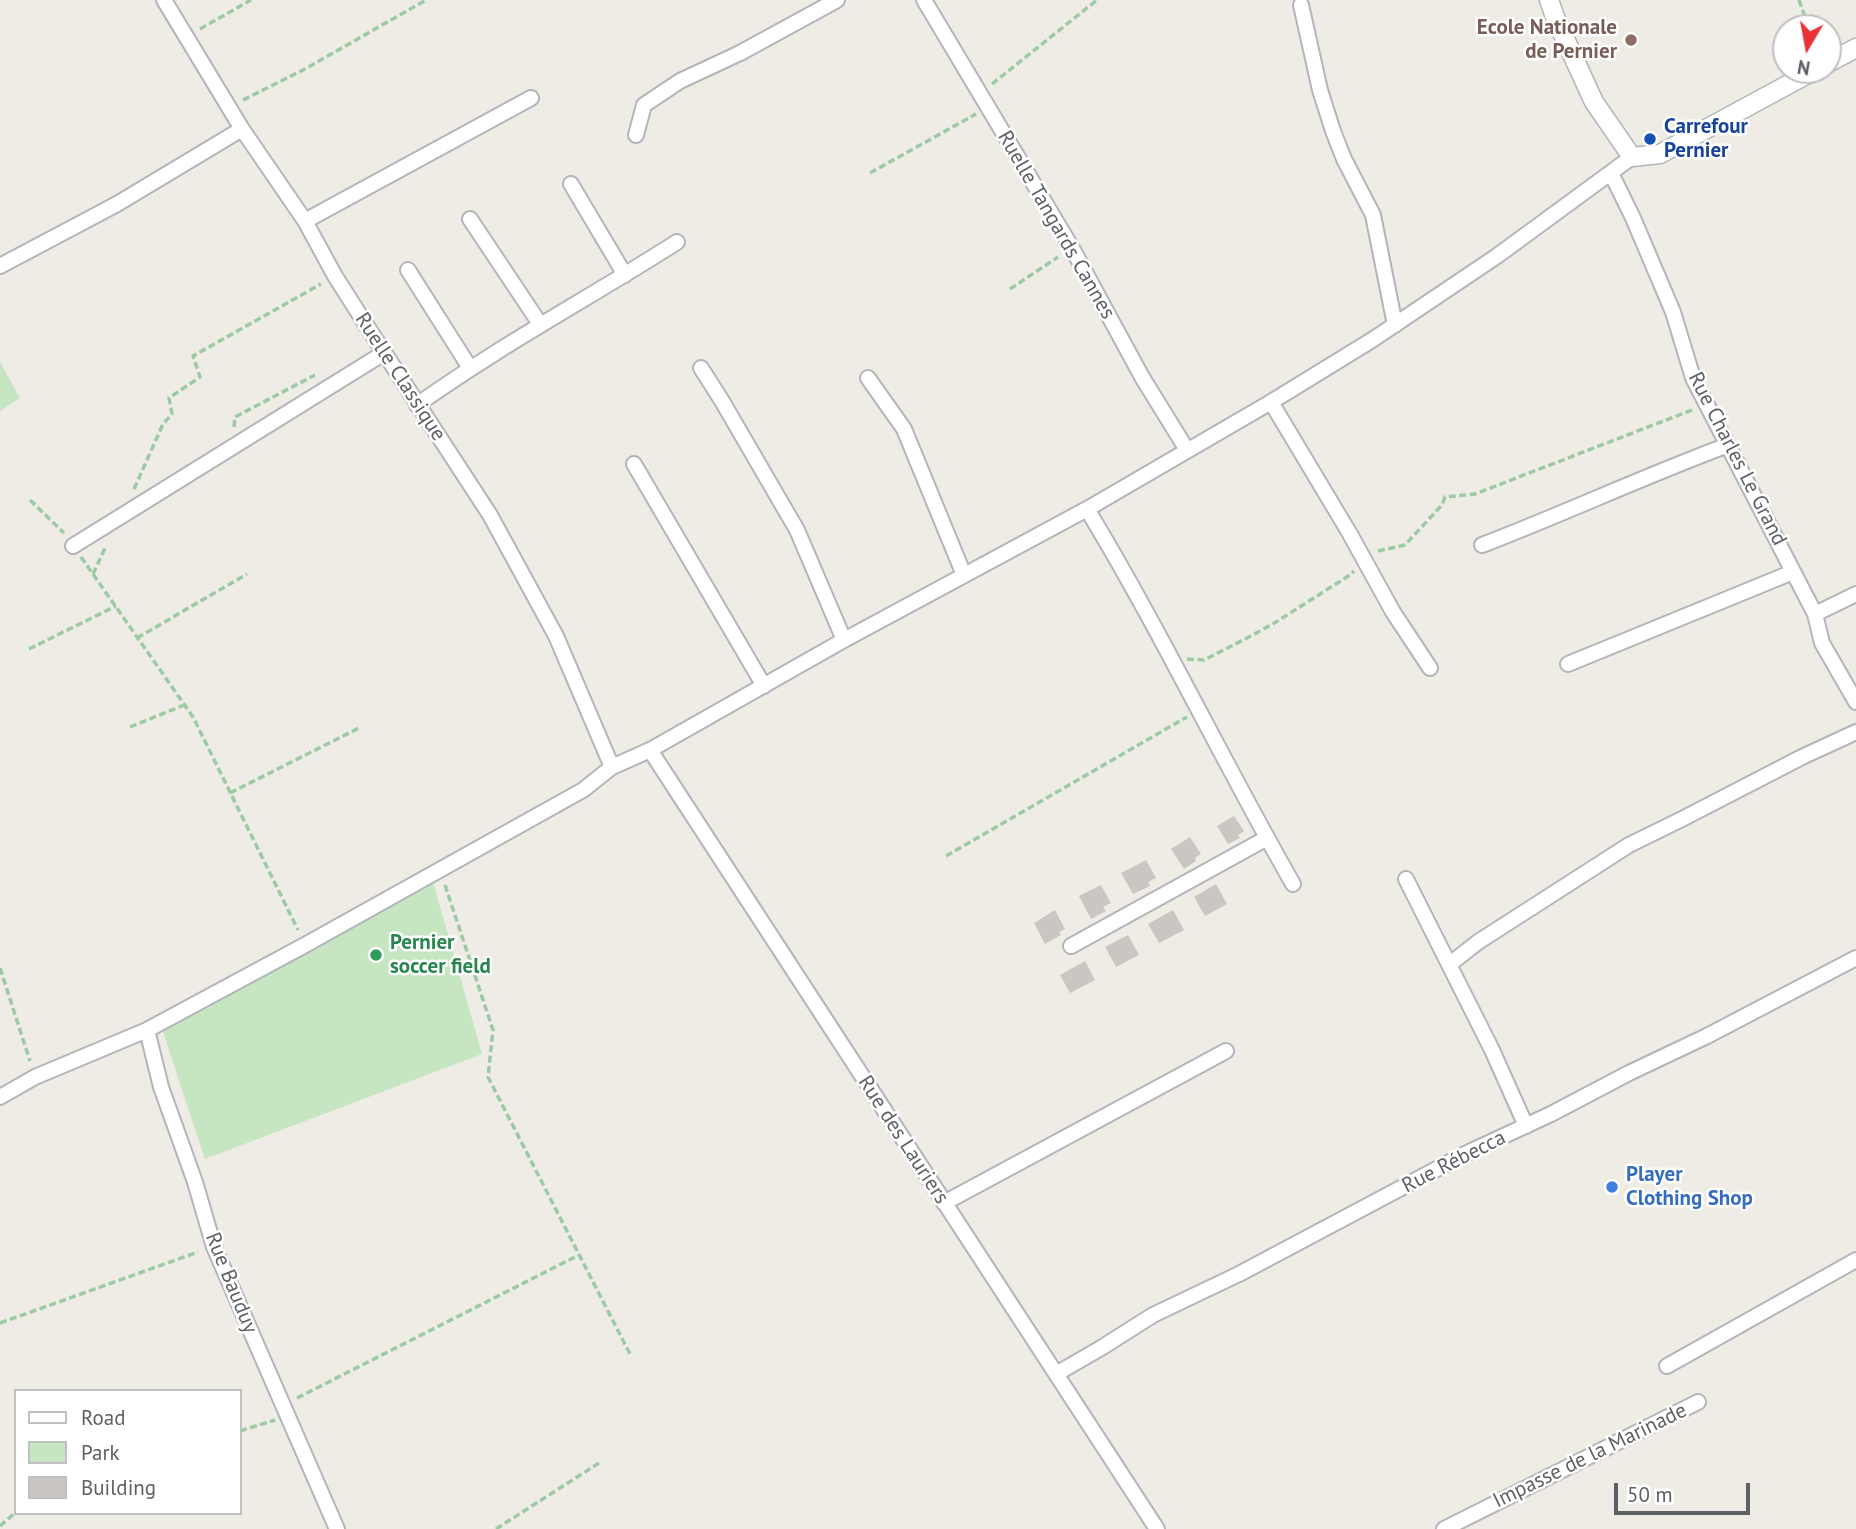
<!DOCTYPE html>
<meta charset="utf-8">
<style>
body{margin:0}
#map{position:relative;width:1856px;height:1529px;overflow:hidden;background:#efece5;font-family:"PT Sans",sans-serif}
canvas{display:block}
.legend{position:absolute;left:14px;top:1389px;width:228px;height:126px;box-sizing:border-box;background:#fff;border:2px solid #bec0c1;margin:0;padding:9px 12px;list-style:none;font-size:21px;color:#5d6165}
.legend li{display:flex;align-items:center;gap:14px;height:35px}
.legend b{width:35px;border:2px solid #bec0c1}
.north{position:absolute;left:1772px;top:14px;width:70px;height:70px;box-sizing:border-box;background:#fff;border:2px solid #bec0c1;border-radius:50%;rotate:190deg;font-size:19px;font-weight:700;line-height:28px;text-align:center;color:#5d6165}
.north::after{content:'';display:block;margin:auto;width:24px;height:32px;background:#e83238;clip-path:polygon(50% 0,100% 100%,50% 72%,0 100%)}
.scale{position:absolute;left:1614px;top:1483px;width:136px;height:32px;box-sizing:border-box;border:4px solid #5d6165;border-top:0;padding-left:9px;font-size:21px;line-height:24px;white-space:nowrap;color:#5d6165;-webkit-text-stroke:5px #fff;paint-order:stroke}
</style>
<div id="map">
<canvas width="1856" height="1529"></canvas>
<ul class="legend">
<li><b style="height:9px;background:#fff"></b>Road</li>
<li><b style="height:19px;background:#c6e6c2"></b>Park</li>
<li><b style="height:19px;background:#cac7c2"></b>Building</li>
</ul>
<div class="north">N</div>
<div class="scale">50 m</div>
</div>
<script>
const c = document.querySelector('canvas').getContext('2d');
c.lineJoin = 'round';
function fill(path, color) { c.fillStyle = color; c.fill(path, 'evenodd'); }
function trace(path, color, width, dash) { c.strokeStyle = color; c.lineWidth = width; c.lineCap = dash ? 'butt' : 'round'; c.setLineDash(dash || []); c.stroke(path); }
function drawText(font, color, halo, rows, align = 'center') {
  c.font = font + ' "PT Sans",sans-serif'; c.lineWidth = 5; c.setLineDash([]); c.textBaseline = 'middle'; c.strokeStyle = halo; c.fillStyle = color; for (const [text, x, y, turn = 0] of rows) {
    c.save(); c.translate(x, y); c.rotate((+turn || 0) * Math.PI / 180); c.textAlign = isNaN(turn) ? turn : align; if (halo) c.strokeText(text, 0, 0); c.fillText(text, 0, 0); c.restore();
  }
}
const green = new Path2D(`
 M0,362L20,398L0,411Z
 M433,882L482,1054L205,1159L162,1029Z`);
const building = new Path2D(`
 M1234,816L1244,831L1238,835L1240,838L1228,844L1217,826Z
 M1190,837L1201,854L1195,858L1196,861L1184,869L1171,849Z
 M1146,860L1156,878L1148,882L1150,886L1133,894L1121,873Z
 M1216,884L1227,904L1205,916L1194,897Z
 M1101,885L1111,903L1103,907L1106,911L1091,919L1079,896Z
 M1055,910L1065,929L1059,932L1061,935L1045,944L1034,923Z
 M1173,910L1184,930L1159,943L1148,924Z
 M1128,935L1139,955L1116,967L1105,947Z
 M1085,961L1095,980L1070,993L1060,975Z`);
const path = new Path2D(`
 M1799,0L1809,28
 M200,29L251,0
 M992,84L1097,0
 M243,100L305,69L426,0
 M870,173L976,114
 M1010,289L1058,257
 M234,427L235,417L315,375
 M134,489L163,424L172,414L169,398L200,377L193,356L321,284
 M30,500L64,533
 M1378,551L1405,545L1442,505L1445,497L1475,494L1692,410
 M81,557L193,717L298,930
 M93,574L106,546
 M137,638L247,574
 M29,649L116,606
 M1187,659L1204,660L1249,637L1276,622L1350,575L1354,571
 M130,727L184,705
 M230,793L359,728
 M946,856L1187,717
 M445,885L493,1030L488,1077L631,1356
 M0,968L30,1061
 M0,1323L198,1252
 M297,1398L579,1255
 M240,1431L275,1420
 M0,1526L16,1512
 M496,1529L599,1463`);
const minor = new Path2D(`
 M164,0L242,129L305,221L335,276L363,320L490,515L556,636L612,767
 M924,0L1072,248L1142,377L1187,450
 M1301,5L1320,90L1333,131L1344,159L1373,215L1395,325
 M636,135L644,105L680,81L740,53L837,0
 M1611,173L1633,218L1673,312L1693,378L1815,614L1822,643L1856,702
 M571,184L625,275
 M470,219L540,324
 M305,221L531,98
 M0,266L117,204L242,129
 M408,270L470,368
 M701,368L722,401L797,530L844,640
 M868,378L904,429L964,575
 M1271,402L1350,534L1393,612L1430,668
 M417,405C501,345 591,297 677,242
 M634,464L764,686
 M1087,509C1161,631 1222,760 1293,884
 M1482,545C1565,513 1645,476 1728,445
 M73,546L384,353
 M1815,614L1856,594
 M1568,664L1793,572
 M650,750L1157,1529
 M1406,879L1492,1050L1526,1126
 M1071,946L1267,838
 M1450,964L1478,942L1629,845L1682,819L1802,757L1856,732
 M147,1030L161,1087L195,1182L214,1247L337,1529
 M0,1097L35,1077L147,1030L305,945L583,790L612,767L650,750L844,640L1087,509L1271,402L1372,340L1497,256L1632,157
 M944,1203L1226,1051
 M1667,1366L1856,1260
 M1056,1374L1101,1348L1153,1315L1239,1274L1465,1154L1551,1114L1629,1073L1707,1036L1856,958
 M1444,1529L1698,1402`);
const tertiary = new Path2D(`
 M1549,0L1555,17L1594,102L1632,157L1660,154L1815,70
 M1828,63L1856,48`);
const markers = [
 [1631,40,7,"#8d6e63"],
 [1650,139,7,"#1a4fb4"],
 [376,955,7,"#2e9e5b"],
 [1612,1187,7,"#3f7fe0"]
];
const educationNames = [
 ["Ecole Nationale",1617,28],
 ["de Pernier",1617,52]
];
const transitNames = [
 ["Carrefour",1664,127],
 ["Pernier",1664,151]
];
const streetNames = [
 ["Ruelle Tangards Cannes",1056,225,60],
 ["Ruelle Classique",400,377,57],
 ["Rue Charles Le Grand",1737,459,63],
 ["Rue des Lauriers",903,1140,57],
 ["Rue Rébecca",1454,1162,-27],
 ["Rue Bauduy",231,1283,68],
 ["Impasse de la Marinade",1590,1456,-26]
];
const leisureNames = [
 ["Pernier",390,943],
 ["soccer field",390,967]
];
const shopNames = [
 ["Player",1626,1175],
 ["Clothing Shop",1626,1199]
];
fill(green, '#c6e6c2');
fill(building, '#cac7c2');
trace(minor, '#b2b6ba', 18);
trace(tertiary, '#b2b6ba', 21);
trace(path, '#9ccaa3', 3.5, [7, 3.5]);
trace(minor, '#fff', 14);
trace(tertiary, '#fff', 18);
for (const [x, y, r, color] of markers) { const dot = new Path2D(); dot.arc(x, y, r, 0, 2 * Math.PI); c.fillStyle = color; c.fill(dot); trace(dot, '#fff', 2.5); }
drawText('bold 21px', '#785e54', '#fff', educationNames, 'right');
drawText('bold 21px', '#164399', '#fff', transitNames, 'left');
drawText('21px', '#5d6165', '#fff', streetNames);
drawText('bold 21px', '#27864d', '#fff', leisureNames, 'left');
drawText('bold 21px', '#366cbe', '#fff', shopNames, 'left');
</script>
